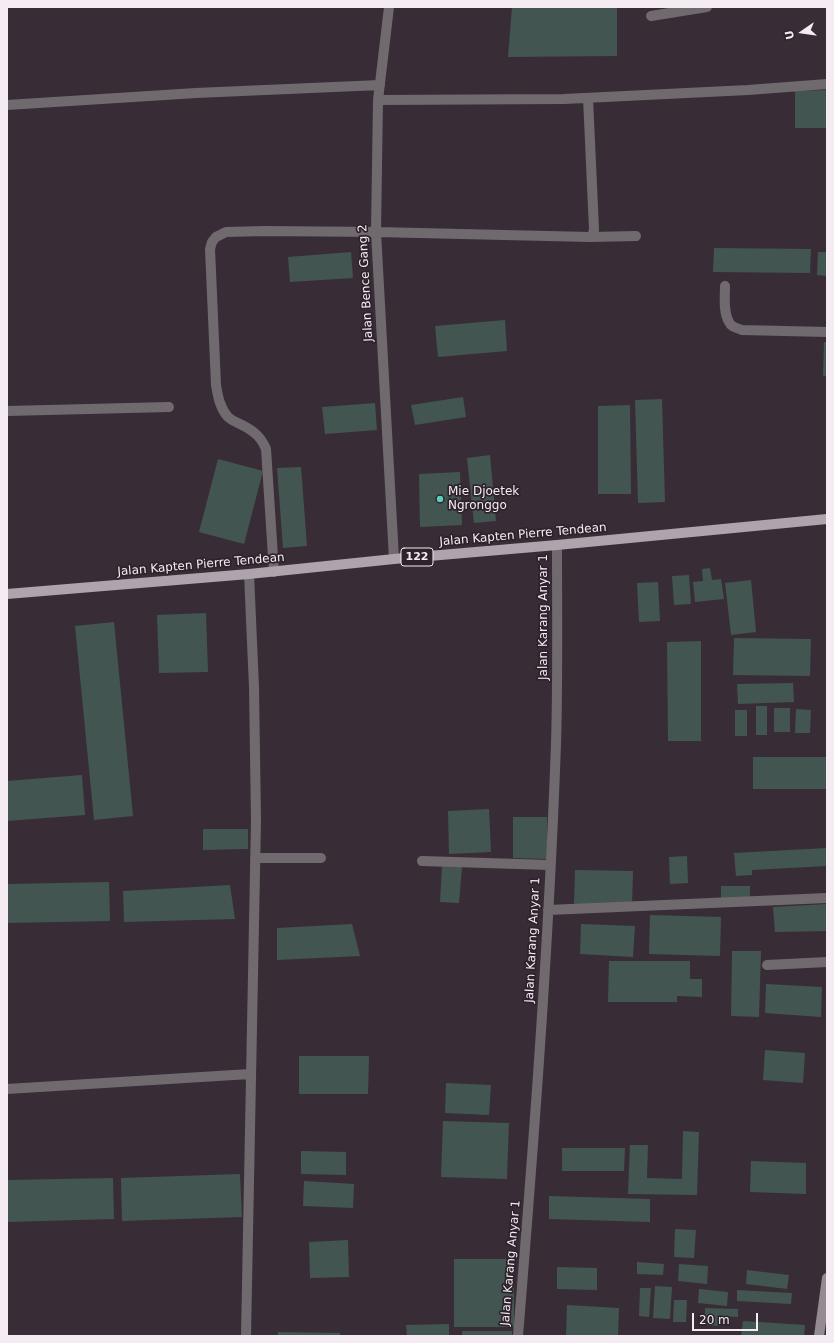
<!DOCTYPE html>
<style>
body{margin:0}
#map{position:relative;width:834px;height:1343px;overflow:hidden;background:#382d36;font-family:"DejaVu Sans",sans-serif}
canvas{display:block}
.frame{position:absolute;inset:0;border:8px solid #f4ecf2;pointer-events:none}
.north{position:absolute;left:782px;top:12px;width:40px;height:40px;-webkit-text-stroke:3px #2e232c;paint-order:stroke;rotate:257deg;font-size:11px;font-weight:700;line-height:16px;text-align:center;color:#f4ecf2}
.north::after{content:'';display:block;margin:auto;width:14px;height:18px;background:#f4ecf2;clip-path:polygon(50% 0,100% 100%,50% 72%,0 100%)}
.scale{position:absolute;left:692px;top:1313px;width:66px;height:18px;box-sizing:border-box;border:2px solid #f4ecf2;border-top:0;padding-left:5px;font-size:12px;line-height:14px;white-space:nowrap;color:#f4ecf2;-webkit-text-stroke:3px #2e232c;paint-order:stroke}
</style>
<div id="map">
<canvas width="834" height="1343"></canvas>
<div class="frame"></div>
<div class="north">U</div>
<div class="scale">20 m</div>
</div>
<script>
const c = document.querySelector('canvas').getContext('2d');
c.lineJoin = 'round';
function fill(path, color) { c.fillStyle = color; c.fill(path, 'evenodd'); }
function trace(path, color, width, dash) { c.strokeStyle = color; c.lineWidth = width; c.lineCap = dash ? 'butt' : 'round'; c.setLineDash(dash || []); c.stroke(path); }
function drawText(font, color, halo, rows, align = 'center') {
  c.font = font + ' "DejaVu Sans",sans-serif'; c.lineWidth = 3.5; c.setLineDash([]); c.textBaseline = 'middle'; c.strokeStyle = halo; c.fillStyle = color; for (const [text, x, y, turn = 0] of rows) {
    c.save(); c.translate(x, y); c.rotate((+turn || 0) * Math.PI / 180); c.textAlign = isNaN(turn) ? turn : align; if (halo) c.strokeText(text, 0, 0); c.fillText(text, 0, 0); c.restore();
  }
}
const building = new Path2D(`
 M512,7H617V56L508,57Z
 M827,90V128H795V91Z
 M714,248L811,249L810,273L713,272Z
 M351,252L353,278L290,282L288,257Z
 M818,252H827V276L817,275Z
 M505,320L507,351L438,357L435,326Z
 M824,342H827V376H823Z
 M463,397L466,417L415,425L411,405Z
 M662,399L665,502L638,503L635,400Z
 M375,403L377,430L325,434L322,407Z
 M630,405L631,494H598V406Z
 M490,455L496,521L474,523L467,458Z
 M218,459L263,471L244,544L199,532Z
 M301,467L307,546L283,548L277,468Z
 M460,472L462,525L420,527L419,474Z
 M710,568L712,580L721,579L724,599L695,602L693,582L703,581L702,569Z
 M689,575L691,604L674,605L672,576Z
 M751,580L756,632L731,635L725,583Z
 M658,582L660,621L639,622L637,583Z
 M206,613L208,672L159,673L157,615Z
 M114,622L133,816L94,820L75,626Z
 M734,638L811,639L810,676L733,675Z
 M701,641V741H668L667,642Z
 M793,683L794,702L738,704L737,684Z
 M756,706H767V735H756Z
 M774,708H790V732H774Z
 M796,709L811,710L810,733H795Z
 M735,710H747V736H735Z
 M753,757H827V789H753Z
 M82,775L85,815L7,821V781Z
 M489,809L491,852L449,854L448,811Z
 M513,817H547V859L513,858Z
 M203,829H248V849L203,850Z
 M827,848V866L752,870V875L736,876L734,853Z
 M687,856L688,883L670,884L669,857Z
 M442,866L462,867L459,903L440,902Z
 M575,870L633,871L632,906L574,904Z
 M109,882L110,921L7,923V884Z
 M230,885L235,919L124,922L123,891Z
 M721,886H750V900H721Z
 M827,904V931L775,932L773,907Z
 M650,915L721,917L720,956L649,954Z
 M352,924L360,956L277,960V928Z
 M581,924L635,926L633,957L580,954Z
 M732,951H761L759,1017L731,1016Z
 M609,961H690V979H702V997L677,996V1002H608Z
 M766,984L822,987L821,1017L765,1013Z
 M765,1050L805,1053L803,1083L763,1080Z
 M299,1056H369L368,1094H299Z
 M446,1083L491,1085L489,1115L445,1113Z
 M443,1121L509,1123L507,1179L441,1177Z
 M683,1131L699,1132L697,1195L628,1194L630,1145H648L647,1178L682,1179Z
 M562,1148H625L624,1171H562Z
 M301,1151L346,1152V1175L301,1174Z
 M751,1161L806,1163V1194L750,1192Z
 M240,1174L242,1217L122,1221L121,1178Z
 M113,1178L114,1219L7,1222V1180Z
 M304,1181L354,1184L353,1208L303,1206Z
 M549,1196L650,1199V1222L549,1219Z
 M675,1229L696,1230L694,1258L674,1257Z
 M348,1240L349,1277L310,1278L309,1242Z
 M454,1259H514V1327H454Z
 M637,1262L664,1264L663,1275L637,1274Z
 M679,1264L708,1266L707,1284L678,1281Z
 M557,1267L597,1268V1290L557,1289Z
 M747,1270L789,1275L787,1289L746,1284Z
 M655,1286L672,1287L670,1319L653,1318Z
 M640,1288H651L649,1317L639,1316Z
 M699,1289L728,1292L727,1306L698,1303Z
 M737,1290L792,1293L791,1304L737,1301Z
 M674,1300H687L686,1322H673Z
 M567,1305L619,1308L618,1336H566Z
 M705,1308L738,1309V1317L720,1316L719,1326L705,1325Z
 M743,1321L805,1325L804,1336H741Z
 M449,1324V1336H407L406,1325Z
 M462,1331H512V1336H462Z
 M278,1332L340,1333V1336H278Z`);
const service = new Path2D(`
 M651,16L707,7
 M767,965L827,962`);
const minor = new Path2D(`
 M389,7L378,100L376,232L394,559
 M378,100L564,99L748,90L827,84
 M7,105L196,93L380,85
 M590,237L636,236
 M725,286C725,296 723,312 729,322C731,327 737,328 742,330L827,332
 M7,411L169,407
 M274,572L266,449C261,437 254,431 242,425C237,422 232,421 228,417C220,408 218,397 216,385L210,249L212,242L216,237L226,232L265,231L376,232L590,237L593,234L594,229L588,98
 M255,858H321
 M422,861L550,865
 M548,910L827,898
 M7,1089L250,1074
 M246,1336L256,820L254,687L249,574
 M518,1336C534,1139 549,942 556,744C558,678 557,611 557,545`);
const secondary = new Path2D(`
 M819,1336L827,1278`);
const primary = new Path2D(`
 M7,594L249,574L394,559L557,545L827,519`);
const markers = [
 [440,499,4,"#5dceb9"]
];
const shields = [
 [417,557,32]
];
const shieldNames = [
 ["122",417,557]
];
const streetNames = [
 ["Jalan Bence Gang 2",366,283,-93],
 ["Jalan Kapten Pierre Tendean",523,535,-5],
 ["Jalan Kapten Pierre Tendean",201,565,-5],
 ["Jalan Karang Anyar 1",544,617,-90],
 ["Jalan Karang Anyar 1",533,940,-87],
 ["Jalan Karang Anyar 1",511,1263,-85]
];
const poiNames = [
 ["Mie Djoetek",448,492],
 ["Ngronggo",448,506]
];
fill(building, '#435550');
trace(service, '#706a6f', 10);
trace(minor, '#706a6f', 10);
trace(secondary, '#948a92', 10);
trace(primary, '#afa3ad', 10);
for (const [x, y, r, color] of markers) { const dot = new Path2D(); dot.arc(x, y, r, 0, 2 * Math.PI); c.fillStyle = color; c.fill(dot); trace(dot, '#2e232c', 1.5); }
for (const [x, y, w] of shields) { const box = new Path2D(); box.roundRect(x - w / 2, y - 9, w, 18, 3); c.fillStyle = '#2e232c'; c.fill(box); trace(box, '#f4ecf2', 1); }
drawText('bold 11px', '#f4ecf2', null, shieldNames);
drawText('12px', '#f4ecf2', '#2e232c', streetNames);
drawText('12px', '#f4ecf2', '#2e232c', poiNames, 'left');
</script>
